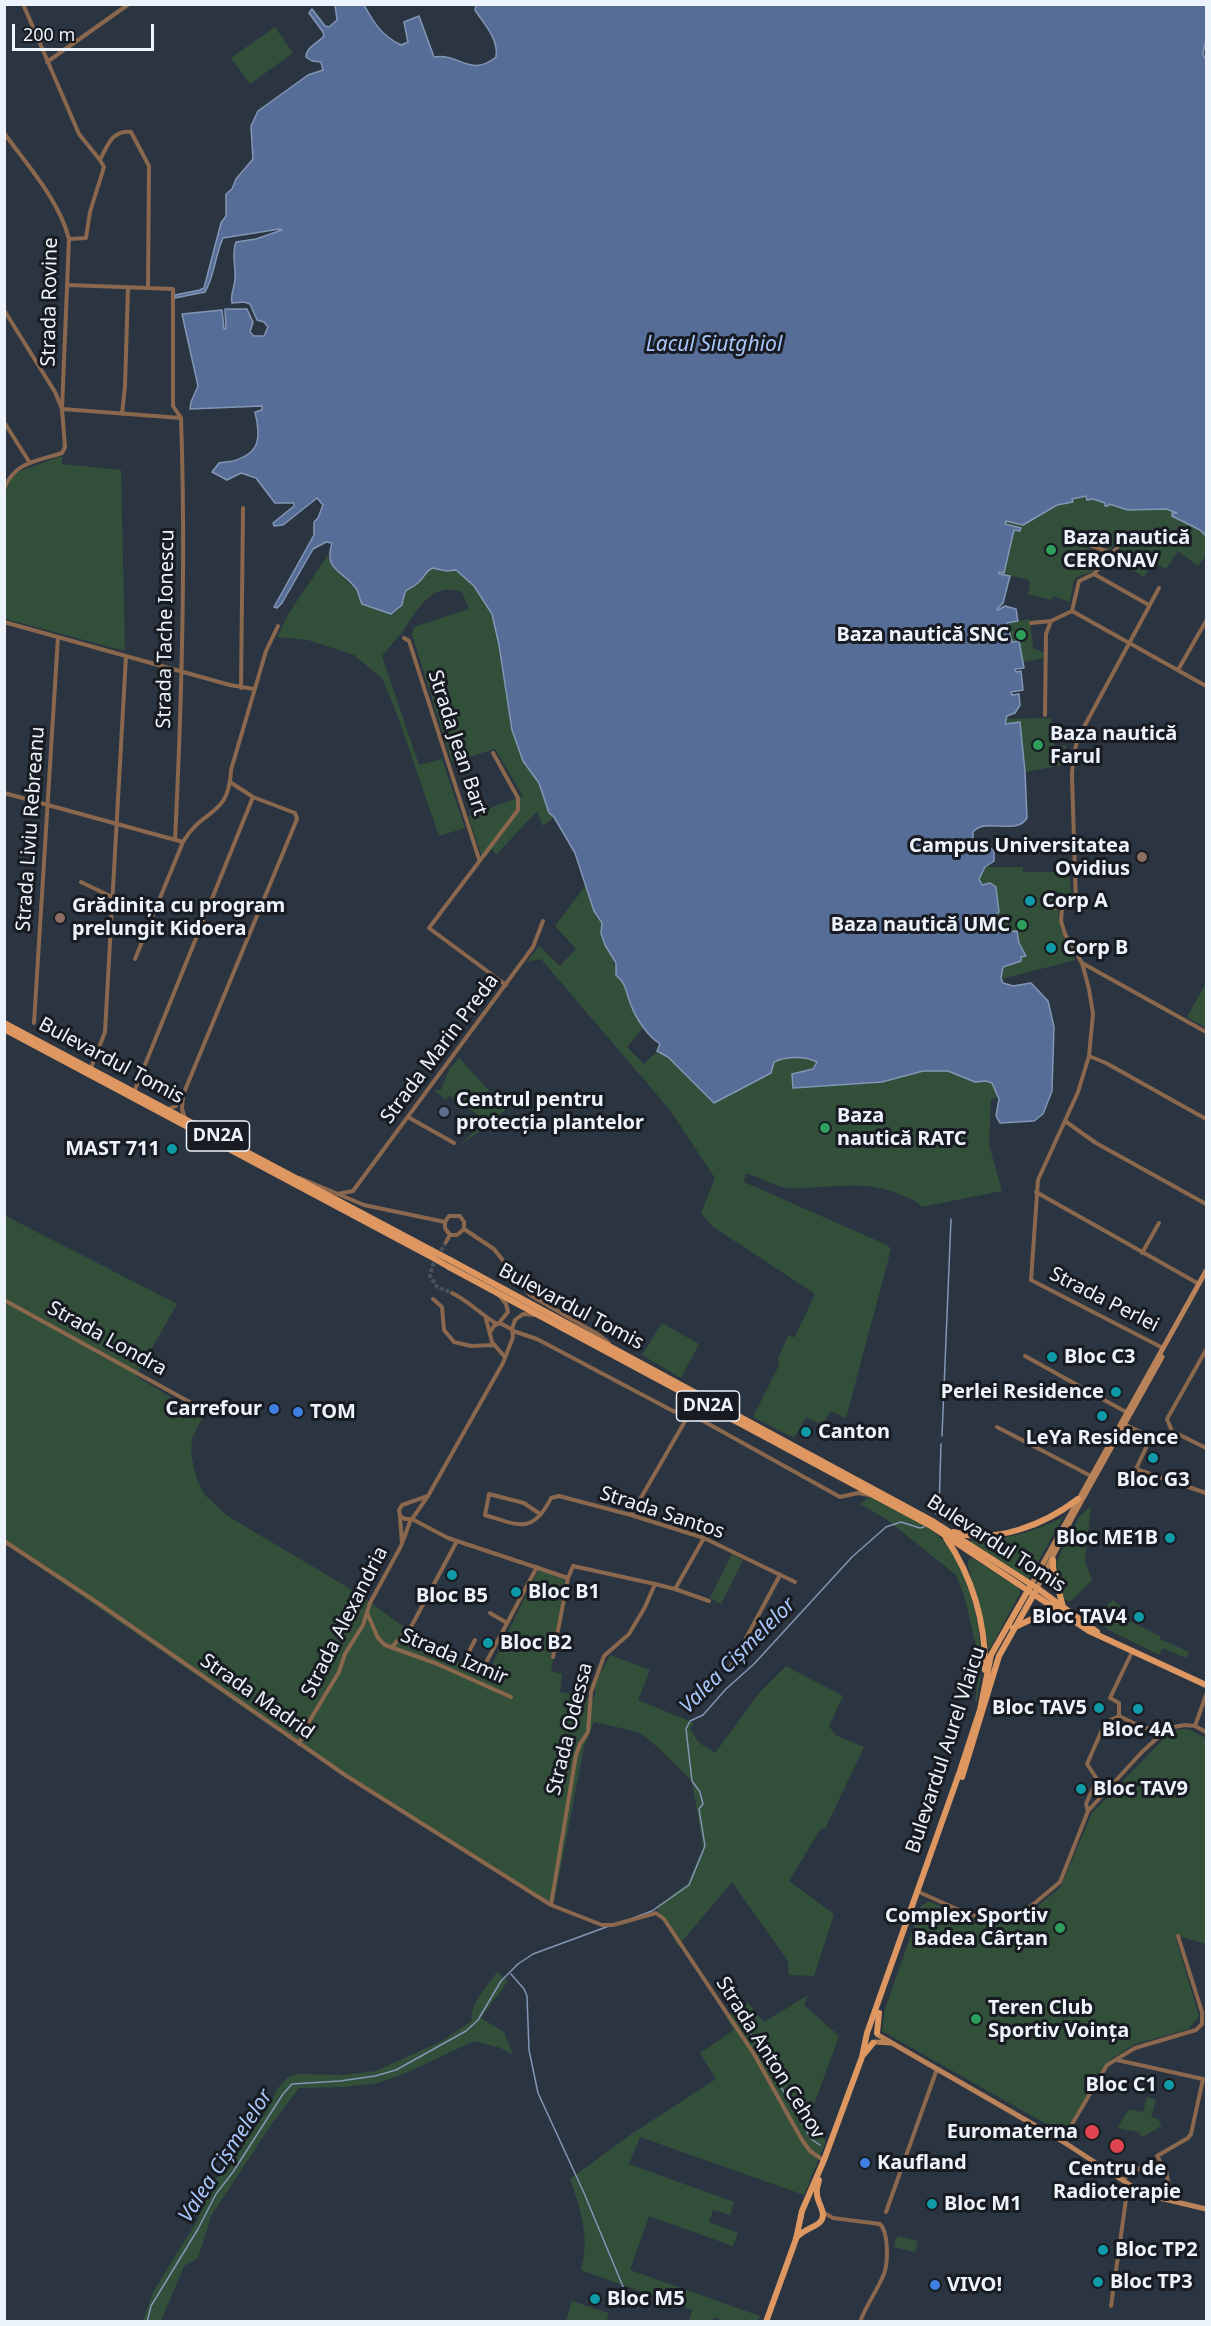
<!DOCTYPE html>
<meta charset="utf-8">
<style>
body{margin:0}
#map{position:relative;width:1211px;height:2326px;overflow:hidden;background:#2b3542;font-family:"Noto Sans",sans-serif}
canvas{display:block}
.frame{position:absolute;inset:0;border:6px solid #edf3fc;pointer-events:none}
.scale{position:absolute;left:12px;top:24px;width:142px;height:27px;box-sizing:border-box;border:3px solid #edf3fc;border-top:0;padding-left:8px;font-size:18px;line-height:21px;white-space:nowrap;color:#edf3fc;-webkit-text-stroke:4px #181c22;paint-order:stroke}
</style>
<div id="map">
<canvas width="1211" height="2326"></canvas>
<div class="frame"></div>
<div class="scale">200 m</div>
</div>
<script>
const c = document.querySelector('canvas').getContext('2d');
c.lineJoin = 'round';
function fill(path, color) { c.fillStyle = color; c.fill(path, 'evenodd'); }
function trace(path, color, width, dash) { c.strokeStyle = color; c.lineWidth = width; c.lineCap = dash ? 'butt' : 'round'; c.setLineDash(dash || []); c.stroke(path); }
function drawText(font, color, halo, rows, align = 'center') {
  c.font = font + ' "Noto Sans",sans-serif'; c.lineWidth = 6; c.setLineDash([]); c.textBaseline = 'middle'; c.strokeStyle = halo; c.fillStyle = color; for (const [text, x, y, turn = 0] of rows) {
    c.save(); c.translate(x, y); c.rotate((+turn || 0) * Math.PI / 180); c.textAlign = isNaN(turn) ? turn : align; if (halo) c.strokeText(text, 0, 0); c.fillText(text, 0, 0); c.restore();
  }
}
const green = new Path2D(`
 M275,27L293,53L250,84L231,58Z
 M62,456V464L121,470L125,651L6,619L4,498L12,474Z
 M1086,496L1128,510L1166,509L1178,513L1206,536V555L1198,566L1178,551L1166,569L1153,562L1144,577L1113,558L1123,544L1116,541L1111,549L1082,540L1080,546L1106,554L1092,572L1079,576L1074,580L1070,602L1053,596L1052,600L1028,594L1030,582L1027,579L999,574V572H1004L1014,530L1020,531V528L1005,524V521L1023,525L1057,505L1073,502L1072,499Z
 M328,555L333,568L357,591L362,604L379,609L402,605C406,585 405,593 418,583C424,578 425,572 432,568L447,571L456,570L473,586L492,614L499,645L512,730L523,761L539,783L549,813L554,817L543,826L537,811L496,855L492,849L484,857L481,854L468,816L523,796L495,749L452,762L412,635L414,627L469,609L462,592C430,580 416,613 401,634C395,641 388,648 382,656L419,765L442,759L465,828L439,836L398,717L382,678L354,655L308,640L277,637L289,613Z
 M1030,619L1033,648L1044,653L1043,658L1023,662L1019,642H1012L1007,623Z
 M1051,718L1054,744L1056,747L1066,745L1069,764L1025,772L1020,722L1005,724L1007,719Z
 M985,867H1023V872H1069L1072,899L1057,900C1058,923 1065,940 1075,960L1002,979L1003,967L1021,961L1020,957L1026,956L1019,943L982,933L981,929L988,920L984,885L979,882L978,876L984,872Z
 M586,885L596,917L602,924C600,944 616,956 616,975L627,987L632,1008L644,1027L627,1047L644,1064L657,1051L668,1057L714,1103L774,1062C787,1056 805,1056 817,1062L793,1088L882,1082L923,1071H948L975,1082L987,1081L992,1083L999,1097L991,1099L989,1145L1002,1191L921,1207C916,1200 909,1198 901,1195C864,1178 829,1189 790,1188C776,1188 760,1177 746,1173L744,1182L887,1245L891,1249L846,1418L831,1411L822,1425L806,1417L794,1438L753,1417L779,1365L778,1358L788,1336L795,1337L815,1294L712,1226L701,1213L715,1178L670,1110L541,959L527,962L539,946L560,966L576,949L555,926Z
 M1206,983V1028L1187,1017Z
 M459,1058L506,1109L487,1126L462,1144L485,1119L449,1096L446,1100L434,1090H441L449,1070Z
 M4,1215L177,1304L136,1376L203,1417L192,1438L191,1453L196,1477L204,1494L226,1515L362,1596L401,1625L485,1679L539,1569L565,1578L551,1671L562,1674L560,1692L594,1699L596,1682L610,1655L650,1670L638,1700L694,1723L690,1728L698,1742L715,1753L760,1692L786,1666L843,1696L829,1726L835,1735L864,1747L825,1829L821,1828L789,1881L834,1914L814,1976L789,1975L788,1961L732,1882L678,1946L656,1907L688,1883L703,1847L692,1781L652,1742L638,1732L594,1722L584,1747L553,1907C467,1853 381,1800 297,1744C199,1678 103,1609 5,1544Z
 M662,1323L699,1344L681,1378L642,1355Z
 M870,1496C895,1510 925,1522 945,1542C953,1550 957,1560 961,1570C979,1612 986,1656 977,1701L975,1702L979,1669L978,1654L964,1595L956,1575L886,1519L860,1504Z
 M1091,1506L1085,1561L1092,1580L1070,1602L1062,1597L1055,1565L1079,1517Z
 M1063,1517L1028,1580L971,1544V1541L976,1540C1008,1539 1035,1532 1063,1517Z
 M732,1554L743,1560L721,1604L710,1598Z
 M972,1558L1019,1588L1020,1593L990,1649L988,1648L986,1631L968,1566V1561Z
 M1113,1600L1120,1606L1117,1615L1160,1636V1639L1189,1652L1186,1658L1163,1648L1159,1655L1109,1630L1099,1622L1110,1608L1107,1605Z
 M1178,1729H1188L1206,1738V1944L1175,1935L1199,2016L1189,2029L1135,2044L1108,2061L1064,2134L882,2031L885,2009L921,1906L928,1901L968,1917L990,1921L1010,1917L1035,1908L1060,1888L1092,1813L1170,1732Z
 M497,1972L508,1981L481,2018L504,2032L513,2055L501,2048L474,2041L406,2073L378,2083L344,2087L299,2088L273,2122L211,2216L198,2258L184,2266L161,2321H143L153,2292L197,2221L202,2209V2194L207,2186L225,2171L266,2112L278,2088L287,2078L297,2074L343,2075L376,2071L440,2042L472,2021C469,2004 487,1987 497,1972Z
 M808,1995L804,2005L839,2036L809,2118L810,2125L826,2141L804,2195L640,2137L629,2164L734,2202L730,2215L713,2210L709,2222L738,2233L733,2246L649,2216L630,2270L760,2316L757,2321H726L714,2317L713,2321H689L692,2310L581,2270C590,2238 581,2210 570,2179L633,2133L716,2079L700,2053L734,2030L726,2017L748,2003L764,2022Z
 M1147,2097L1156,2100L1151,2117L1158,2119L1162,2126L1142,2137L1139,2132L1117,2128L1129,2109L1143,2112Z
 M897,2236L918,2241L915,2252L894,2247Z
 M572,2301L609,2313L606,2321H566Z`);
const water = new Path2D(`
 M335,5H364C374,23 382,36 401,45L408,42L404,22L419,16L434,57C460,53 470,78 496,57C499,39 484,24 475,10L476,5H1206V39L1203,54L1206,60V536L1200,530L1172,516V513H1177L1166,509L1128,510L1109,504L1108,506H1105V503L1093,499L1087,500L1086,496L1072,499L1073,502L1057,505L1023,525L1006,521L1005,524L1021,528L1020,531L1014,530L1004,573L999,572V574L1010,576L1003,603L997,609L998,610L1005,606L1016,609L1018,621L1007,623L1012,642L1019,641L1024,668L1015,669L1016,672L1021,671L1023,690L1011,692L1012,695L1019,694L1020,705L1015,713L1007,716L1005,724L1020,722L1025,772L1027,818C1016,836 986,817 973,832V843L978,849L987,845L994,851V861L985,867L979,879L982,885L990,883L996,887L999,912L981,929L982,933L1017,931L1019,943L1026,956L1021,957V961L1003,967L1001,978L1003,983L1013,986L1031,983L1048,1001L1054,1027L1052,1091L1043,1114L1034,1121L1000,1123L996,1116L999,1099L992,1083L986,1081L975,1082L948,1071H923L882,1082L793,1088L792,1074L813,1069L817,1062C805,1056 787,1056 774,1062L771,1073L714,1103L668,1057L657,1051L660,1044C648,1036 636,1019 631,1005C625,991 628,986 616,975V963L605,945L601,933L602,923L594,911L575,853L554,817L549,813L539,783L523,761L512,730L499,645L492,614L474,586L456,570L447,571L432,568C425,572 424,578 418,583C405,593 406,585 402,605L391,614L362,604C360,600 359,594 357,590C344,570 323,572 332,543L326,542L313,549L282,603L277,608L274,607L314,535V522L318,518L323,505L317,498L283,525L274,526L273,523L294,506V503H275L256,478L241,473L227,480L212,472L219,463C224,462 229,462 233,461C261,453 261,437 255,412L262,410V406L190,409L191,402L198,386L182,314L222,310L224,329H226L225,309H247L253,322L250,332L254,336H264L268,327L264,322L257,320L250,304L244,302L232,303C230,294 235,287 235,278C236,265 231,255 236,242L256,239L282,230L280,229L223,238C215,255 215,275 205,292L175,298V295L200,290L204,288L221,223L226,216V194L232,189L236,179L253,159L251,126L258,111L308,75L323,70L321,62L312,61L306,57C306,47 318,43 324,36L323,32L309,13L312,9L325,26L329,27L337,20Z`);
const stream = new Path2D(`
 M942,1436L951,1219
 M936,1514L939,1509L941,1444
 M633,1918L652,1911L689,1885L705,1846L699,1809L703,1804L700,1792L692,1781L686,1729L690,1721L703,1715L726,1689L754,1664L852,1557L886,1527L901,1522L920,1528L924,1527
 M511,1974L524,1989L527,1996L529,2050L538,2093L584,2193L629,2301
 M739,2014L811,2139L820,2145
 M147,2322L151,2306L198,2229L216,2194L233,2172L283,2094L292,2084L340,2081L375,2076L396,2070L466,2031L478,2020L501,1981L518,1964L533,1954L609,1926`);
const streetTunnel = new Path2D(`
 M446,1242L433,1265L430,1276L437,1287L452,1293`);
const street = new Path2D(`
 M23,4L79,134L100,160L104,167L90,212L86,238L69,239
 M47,62L129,4
 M4,133C28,166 59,200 69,239L62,409L65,447L62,453C37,461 14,462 4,489
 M100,160C107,146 113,129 131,132L149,166L148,288
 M69,285L173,289V406L181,418
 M4,310L55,392L62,409L181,418
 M122,414L125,386L128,288
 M4,422L30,463
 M1078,541L1112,553
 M1094,574L1149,605
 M1072,611L1206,686
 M1072,611L1079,581L1094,574L1121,543
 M4,622L230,685L254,689
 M1031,623L1051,621L1072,611
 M404,638L409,641L479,859
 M1178,670L1206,621
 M241,688L243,508
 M1045,715L1046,634L1051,621
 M493,753L518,798V810L429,928L506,985
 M4,793L183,842
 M175,840C182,699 186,559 181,418
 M81,882L112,897
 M1055,908L1076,904L1072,776L1073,757L1078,738L1159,588
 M1062,908L1061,921L1065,934L1082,963L1089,989L1093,1014L1089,1056L1078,1092L1038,1180L1031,1280L1163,1348
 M135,959L183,842C203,807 229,818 231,770L266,651L278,626
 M1082,963L1206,1032
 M34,1023L58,637
 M1089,1056L1106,1063L1206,1119
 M91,1068L105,1032L126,656
 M134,1092L253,797
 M183,1096L182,1109L185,1118
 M168,1109L176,1106L183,1095L297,819L295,813L253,797L230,782
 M408,1117L454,1143
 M1065,1121L1096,1143L1206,1204
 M300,1178L364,1205L445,1222
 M1036,1192L1199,1284
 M337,1194L353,1191L533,947L543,921
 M450,1235L445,1228V1222L449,1216H460L464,1222V1229L494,1249L530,1295L599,1335L609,1343
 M450,1235H457L464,1229
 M446,1242L450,1235
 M1142,1253L1159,1223
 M452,1293C469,1301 481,1315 497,1324
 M433,1299L442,1307L444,1330L454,1342L471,1346L494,1345
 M4,1300L195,1405
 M486,1319L492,1342L504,1356
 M498,1324L508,1312L506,1304L499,1295
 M491,1331L494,1326L500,1323L511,1329
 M513,1331L537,1339L673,1411L696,1417L840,1497L858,1493L869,1495
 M1025,1356L1126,1412
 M1124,1424L1159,1441L1165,1440L1172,1431L1167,1419L1206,1350
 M997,1427L1091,1476
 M1172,1431L1206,1448
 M1151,1437L1136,1469L1206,1493
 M428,1496L402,1505L399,1510L400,1516L405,1519H412L428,1496L503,1363L513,1337L512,1329L515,1320L523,1314L535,1315
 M540,1514L524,1503L489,1494L485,1515C517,1525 533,1535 551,1498L559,1496L631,1515L704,1538L795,1582
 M631,1515L688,1416
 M400,1517L402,1543
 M412,1519L448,1538L568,1578
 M4,1541L95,1601L345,1775L551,1905L602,1925H613L656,1913L664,1919L754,2054L802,2140L810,2151L823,2160
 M675,1589L709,1601
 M490,1613L507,1623
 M368,1615L378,1638L385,1645L435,1663L511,1697
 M475,1640L464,1661L481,1672L537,1567
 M392,1647L412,1625L457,1541
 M553,1657L568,1578L573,1566L655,1584
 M730,1668L780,1575
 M1119,1716V1703L1110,1698L1133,1650
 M1195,1726L1206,1695
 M299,1744L307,1725L339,1672L345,1654L363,1625L370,1603L401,1546L411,1519
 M1088,1811L1086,1804L1097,1779L1087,1764L1105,1723L1119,1716L1144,1728H1167
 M921,1893L966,1913L979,1917L1004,1916L1030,1907L1060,1882L1088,1811L1141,1753L1168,1728L1185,1725L1195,1726L1206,1732
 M551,1905L576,1755L580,1744L588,1732L591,1692L604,1656L629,1634L645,1607L655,1584L675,1589L704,1538
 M1117,2060L1203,2079L1191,2134L1188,2138L1157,2156L1166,2171L1172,2201
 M1062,2141L1107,2065L1135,2048L1196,2030L1202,2024V2012L1178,1936
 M1122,2180L1145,2165
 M886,2212L937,2069
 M824,2213L833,2218L880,2224C889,2233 888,2263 884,2274C877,2291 866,2305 860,2322
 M1111,2306L1128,2185`);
const secondary = new Path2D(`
 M1031,1585L1206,1271
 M1037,1588L1073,1516L1162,1357
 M878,2035L1062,2141L1133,2187L1155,2197L1206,2209
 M875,2042L890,2043`);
const primary = new Path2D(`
 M4,1023L431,1250
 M4,1029L428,1255
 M450,1260L934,1522L1037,1588L1097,1632
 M449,1267L931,1526L1089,1631L1206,1685
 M953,1532C996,1544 1044,1525 1078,1499
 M946,1538C972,1576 986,1623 985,1670
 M1053,1560V1568L1063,1607
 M1013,1628L1032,1619L1062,1614
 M962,1777L999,1656L1035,1592
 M877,2033L879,2013
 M864,2054L873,2043
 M796,2238C804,2229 816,2227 820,2222C828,2214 817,2203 817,2194C816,2189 818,2185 819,2180
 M766,2322L796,2239L802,2211L824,2160L862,2057L867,2033L960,1771L980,1710L991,1655L1031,1585`);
const primaryBridge = new Path2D(`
 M431,1250L450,1260
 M428,1255L449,1267`);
const markers = [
 [1051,550,6,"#2e9e5b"],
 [1021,635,6,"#2e9e5b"],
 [1038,745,6,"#2e9e5b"],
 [1142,857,6,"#8d6e63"],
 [1030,901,6,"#0f9aa8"],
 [60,918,6,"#8d6e63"],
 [1022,925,6,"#2e9e5b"],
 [1051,948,6,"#0f9aa8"],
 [444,1112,6,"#5c6f8a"],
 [825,1128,6,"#2e9e5b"],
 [172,1149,6,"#0f9aa8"],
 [1052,1357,6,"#0f9aa8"],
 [1116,1392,6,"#0f9aa8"],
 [274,1409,6,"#3f7fe0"],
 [298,1412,6,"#3f7fe0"],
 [1102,1416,6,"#0f9aa8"],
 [806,1432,6,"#0f9aa8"],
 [1153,1458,6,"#0f9aa8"],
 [1170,1538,6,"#0f9aa8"],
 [452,1575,6,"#0f9aa8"],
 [516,1592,6,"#0f9aa8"],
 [1139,1617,6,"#0f9aa8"],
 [488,1643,6,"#0f9aa8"],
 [1099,1708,6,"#0f9aa8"],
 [1138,1709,6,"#0f9aa8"],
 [1081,1789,6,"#0f9aa8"],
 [1060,1928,6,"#2e9e5b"],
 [976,2019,6,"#2e9e5b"],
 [1169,2085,6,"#0f9aa8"],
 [1092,2132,8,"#e0444e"],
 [1117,2146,8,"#e0444e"],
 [865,2163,6,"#3f7fe0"],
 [932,2204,6,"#0f9aa8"],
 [1103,2250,6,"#0f9aa8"],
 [1098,2282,6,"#0f9aa8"],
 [935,2285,6,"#3f7fe0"],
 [595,2299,6,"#0f9aa8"]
];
const shields = [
 [218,1136,63],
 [708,1406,63]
];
const shieldNames = [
 ["DN2A",218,1136],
 ["DN2A",708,1406]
];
const streetNames = [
 ["Strada Rovine",50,302,-89],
 ["Strada Tache Ionescu",166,629,-89],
 ["Strada Jean Bart",457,743,72],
 ["Strada Liviu Rebreanu",31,829,-86],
 ["Strada Marin Preda",440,1049,-53],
 ["Bulevardul Tomis",111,1061,28],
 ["Strada Perlei",1104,1300,27],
 ["Bulevardul Tomis",571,1307,28],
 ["Strada Londra",107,1339,29],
 ["Strada Santos",662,1513,18],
 ["Bulevardul Tomis",996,1544,33],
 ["Strada Alexandria",345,1622,-63],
 ["Strada Izmir",454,1657,23],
 ["Strada Madrid",257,1697,35],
 ["Strada Odessa",570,1729,-76],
 ["Bulevardul Aurel Vlaicu",946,1750,-72],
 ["Strada Anton Cehov",770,2058,58]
];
const poiNames = [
 ["Baza nautică",1063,538],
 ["CERONAV",1063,561],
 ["Baza nautică SNC",1009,635,"right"],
 ["Baza nautică",1050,734],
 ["Farul",1050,757],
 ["Campus Universitatea",1130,846,"right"],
 ["Ovidius",1130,869,"right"],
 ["Corp A",1042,901],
 ["Grădinița cu program",72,906],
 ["prelungit Kidoera",72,929],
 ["Baza nautică UMC",1010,925,"right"],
 ["Corp B",1063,948],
 ["Centrul pentru",456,1100],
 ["protecția plantelor",456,1123],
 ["Baza",837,1116],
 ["nautică RATC",837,1139],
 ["MAST 711",160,1149,"right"],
 ["Bloc C3",1064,1357],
 ["Perlei Residence",1104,1392,"right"],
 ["Carrefour",262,1409,"right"],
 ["TOM",310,1412],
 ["Canton",818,1432],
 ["LeYa Residence",1102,1438,"center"],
 ["Bloc G3",1153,1480,"center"],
 ["Bloc ME1B",1158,1538,"right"],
 ["Bloc B1",528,1592],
 ["Bloc B5",452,1596,"center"],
 ["Bloc TAV4",1127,1617,"right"],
 ["Bloc B2",500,1643],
 ["Bloc TAV5",1087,1708,"right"],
 ["Bloc 4A",1138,1730,"center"],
 ["Bloc TAV9",1093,1789],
 ["Complex Sportiv",1048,1916,"right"],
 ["Badea Cârțan",1048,1939,"right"],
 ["Teren Club",988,2008],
 ["Sportiv Voința",988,2031],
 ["Bloc C1",1157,2085,"right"],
 ["Euromaterna",1078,2132,"right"],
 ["Kaufland",877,2163],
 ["Centru de",1117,2169,"center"],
 ["Radioterapie",1117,2192,"center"],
 ["Bloc M1",944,2204],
 ["Bloc TP2",1115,2250],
 ["Bloc TP3",1110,2282],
 ["VIVO!",947,2285],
 ["Bloc M5",607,2299]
];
const waterNames = [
 ["Lacul Siutghiol",714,345],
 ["Valea Cișmelelor",738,1656,-45],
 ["Valea Cișmelelor",226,2156,-57]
];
fill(green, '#324f3a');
fill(water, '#566e97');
trace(water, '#8396b5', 1.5);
trace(stream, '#8396b5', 1.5);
trace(streetTunnel, '#48525e', 4, [4, 2]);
trace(street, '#8a674d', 4);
trace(secondary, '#ba8259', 5);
trace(primary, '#de9761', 6);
trace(primaryBridge, '#de9761', 6);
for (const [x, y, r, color] of markers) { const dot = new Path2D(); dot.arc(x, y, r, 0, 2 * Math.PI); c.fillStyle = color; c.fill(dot); trace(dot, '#181c22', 2); }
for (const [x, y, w] of shields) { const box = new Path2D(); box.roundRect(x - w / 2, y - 15, w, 30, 4.5); c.fillStyle = '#181c22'; c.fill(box); trace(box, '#edf3fc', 1.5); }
drawText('bold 18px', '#edf3fc', null, shieldNames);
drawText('20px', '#edf3fc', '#181c22', streetNames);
drawText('bold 20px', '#edf3fc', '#181c22', poiNames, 'left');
drawText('italic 21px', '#a8c6fa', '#181c22', waterNames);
</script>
